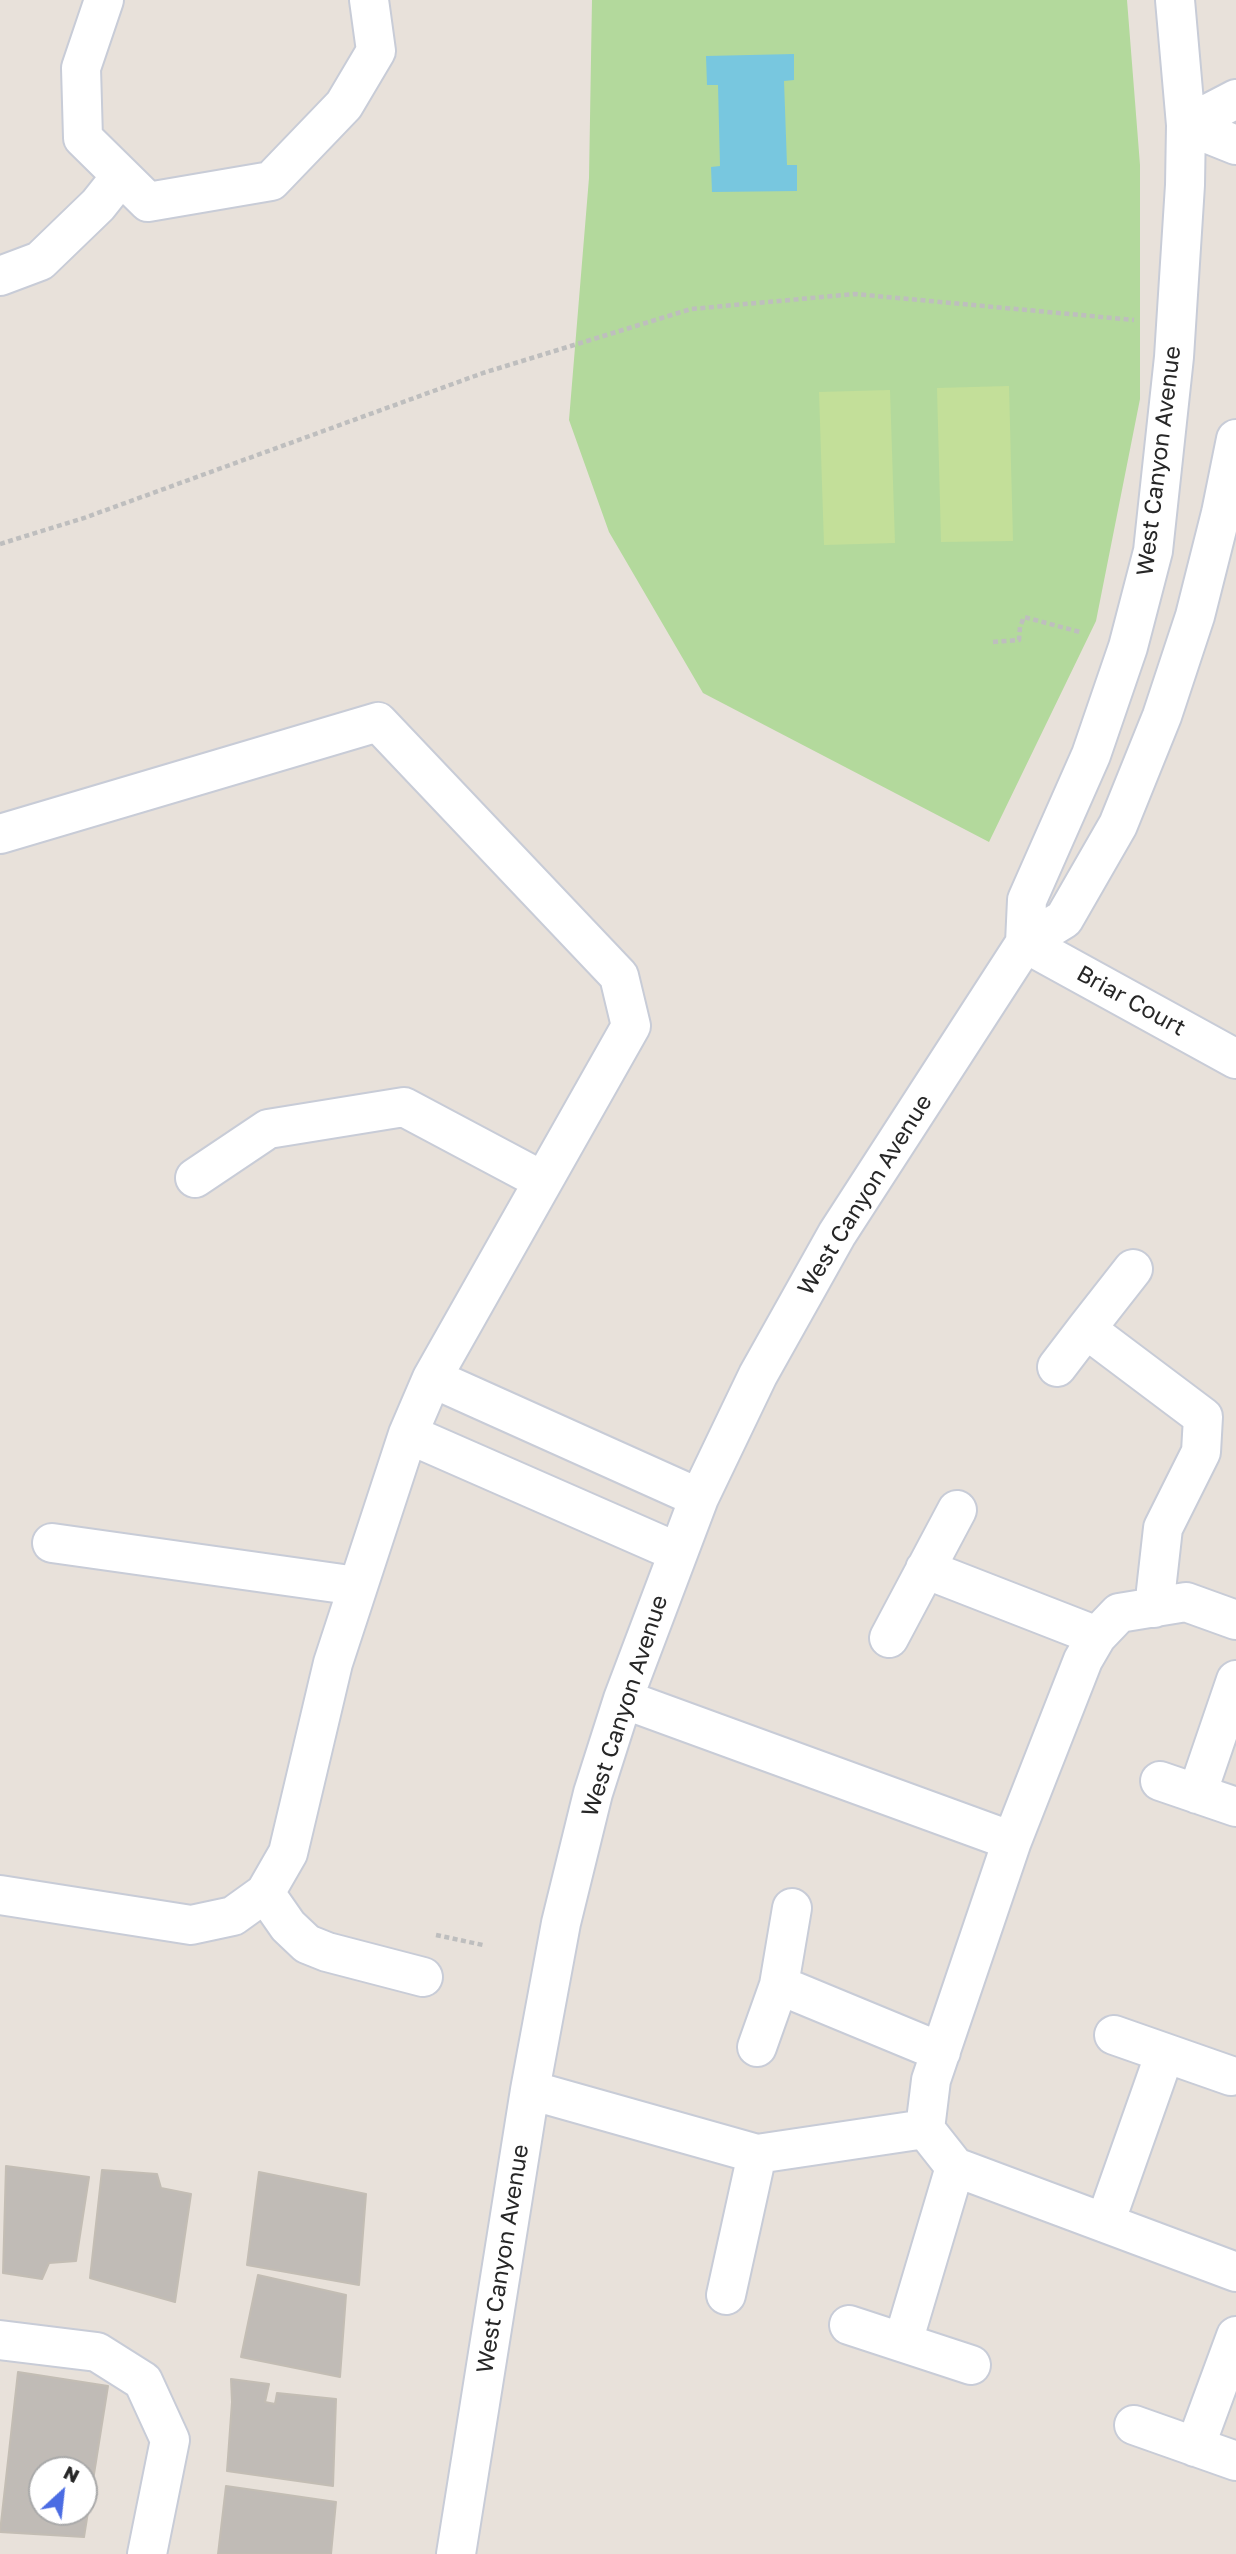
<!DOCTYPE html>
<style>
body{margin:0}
#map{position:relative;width:1236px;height:2554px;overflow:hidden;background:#e8e1da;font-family:"Golos Text",sans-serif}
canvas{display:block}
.north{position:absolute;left:28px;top:2456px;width:70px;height:70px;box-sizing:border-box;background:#fff;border:2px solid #a9a9a9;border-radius:50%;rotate:27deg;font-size:19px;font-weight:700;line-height:28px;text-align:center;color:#272727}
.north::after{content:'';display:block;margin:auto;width:24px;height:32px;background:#4b6ce3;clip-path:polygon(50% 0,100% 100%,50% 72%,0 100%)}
</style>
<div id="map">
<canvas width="1236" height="2554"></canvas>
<div class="north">N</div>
</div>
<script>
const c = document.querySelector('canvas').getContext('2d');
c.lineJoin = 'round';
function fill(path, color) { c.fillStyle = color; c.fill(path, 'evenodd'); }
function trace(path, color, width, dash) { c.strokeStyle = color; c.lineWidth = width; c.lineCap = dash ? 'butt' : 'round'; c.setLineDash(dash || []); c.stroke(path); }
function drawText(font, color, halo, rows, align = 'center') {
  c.font = font + ' "Golos Text",sans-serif'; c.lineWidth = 5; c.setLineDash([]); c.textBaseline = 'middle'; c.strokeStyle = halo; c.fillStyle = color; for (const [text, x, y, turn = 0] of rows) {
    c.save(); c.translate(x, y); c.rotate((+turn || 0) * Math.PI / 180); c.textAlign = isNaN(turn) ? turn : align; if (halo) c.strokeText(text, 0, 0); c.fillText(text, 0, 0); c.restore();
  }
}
const green = new Path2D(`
 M592,0H1127L1140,165V399L1096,621L989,842L703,693L609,532L569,420L589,178Z`);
const pitch = new Path2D(`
 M1009,386L1013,541L941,542L937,388Z
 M890,390L895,543L824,545L819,392Z`);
const water = new Path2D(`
 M794,54V80L784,81L787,165H797V191L712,192L711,167L720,166L718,85H707L706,56Z`);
const building = new Path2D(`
 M6,2166L89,2177L76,2261L49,2263L42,2279L3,2273Z
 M102,2170L157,2174L161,2188L191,2194L175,2302L90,2278Z
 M259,2172L366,2194L359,2285L247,2265Z
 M258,2275L346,2295L340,2377L241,2357Z
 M18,2372L108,2386L84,2537L0,2532ZM42,2470H84V2512H42Z
 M231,2379L269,2384L265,2402L275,2404L277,2393L336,2399L333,2486L227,2471L232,2402Z
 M226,2486L336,2502L331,2554H218Z`);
const path = new Path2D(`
 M0,544L84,518L483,373L691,309L855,294L1134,320
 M993,642L1019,640L1020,627L1024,617L1080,632
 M436,1935L483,1945`);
const minor = new Path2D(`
 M104,0L81,68L83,138L148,202L271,181L344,105L376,51L369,0
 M1186,125L1236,99
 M1186,125L1236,145
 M0,276L40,261L98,205L121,176
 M0,834L378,722L619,976L631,1026L432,1378L408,1434L333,1663L288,1853L265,1893L233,1916L191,1925L0,1895
 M1025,943L1027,900L1091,755L1128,647L1153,551L1174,357L1185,185L1186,125L1175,0
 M1025,943L1236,1059
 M195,1178L268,1129L404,1107L543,1181
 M1086,1329L1133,1269
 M1057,1367L1086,1329L1203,1417L1201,1452L1163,1528L1154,1608
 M432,1378L699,1498
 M408,1434L677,1552
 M52,1543L357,1586
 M925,1569L1097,1636
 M889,1638L957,1510
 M623,1699L1012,1841L1083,1660L1097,1636L1119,1613L1186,1602L1236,1620
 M1160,1781L1236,1807
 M1197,1794L1236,1680
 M265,1893L288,1926L307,1944L327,1952L423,1977
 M779,1985L941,2052
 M1114,2035L1231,2076
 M757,2047L779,1985L792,1908
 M530,2090L757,2154L925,2129L955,2167L1236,2272
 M925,2129L931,2080L1012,1841
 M1105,2223L1165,2053
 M726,2295L757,2154
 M849,2325L971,2365
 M0,2340L97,2352L143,2381L170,2440L147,2554
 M903,2342L955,2167
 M1134,2425L1236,2461
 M1195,2447L1236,2336
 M456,2554L530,2090L561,1923L593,1793L623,1699L699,1498L758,1375L837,1234L1025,943L1064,919L1118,825L1162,716L1195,616L1221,513L1236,439`);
const streetNames = [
 ["West Canyon Avenue",1159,461,-83],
 ["Briar Court",1131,1001,29],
 ["West Canyon Avenue",865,1195,-58],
 ["West Canyon Avenue",625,1706,-72],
 ["West Canyon Avenue",503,2259,-81]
];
fill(green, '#b3d99c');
fill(pitch, '#c3df99');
fill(water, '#78c7df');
fill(building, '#c0bbb6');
trace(building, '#c3bdb4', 2);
trace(minor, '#c8ccd7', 42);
trace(path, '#bebebe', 4.5, [5, 3.5]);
trace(minor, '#fff', 38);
drawText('23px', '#272727', '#fff', streetNames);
</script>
